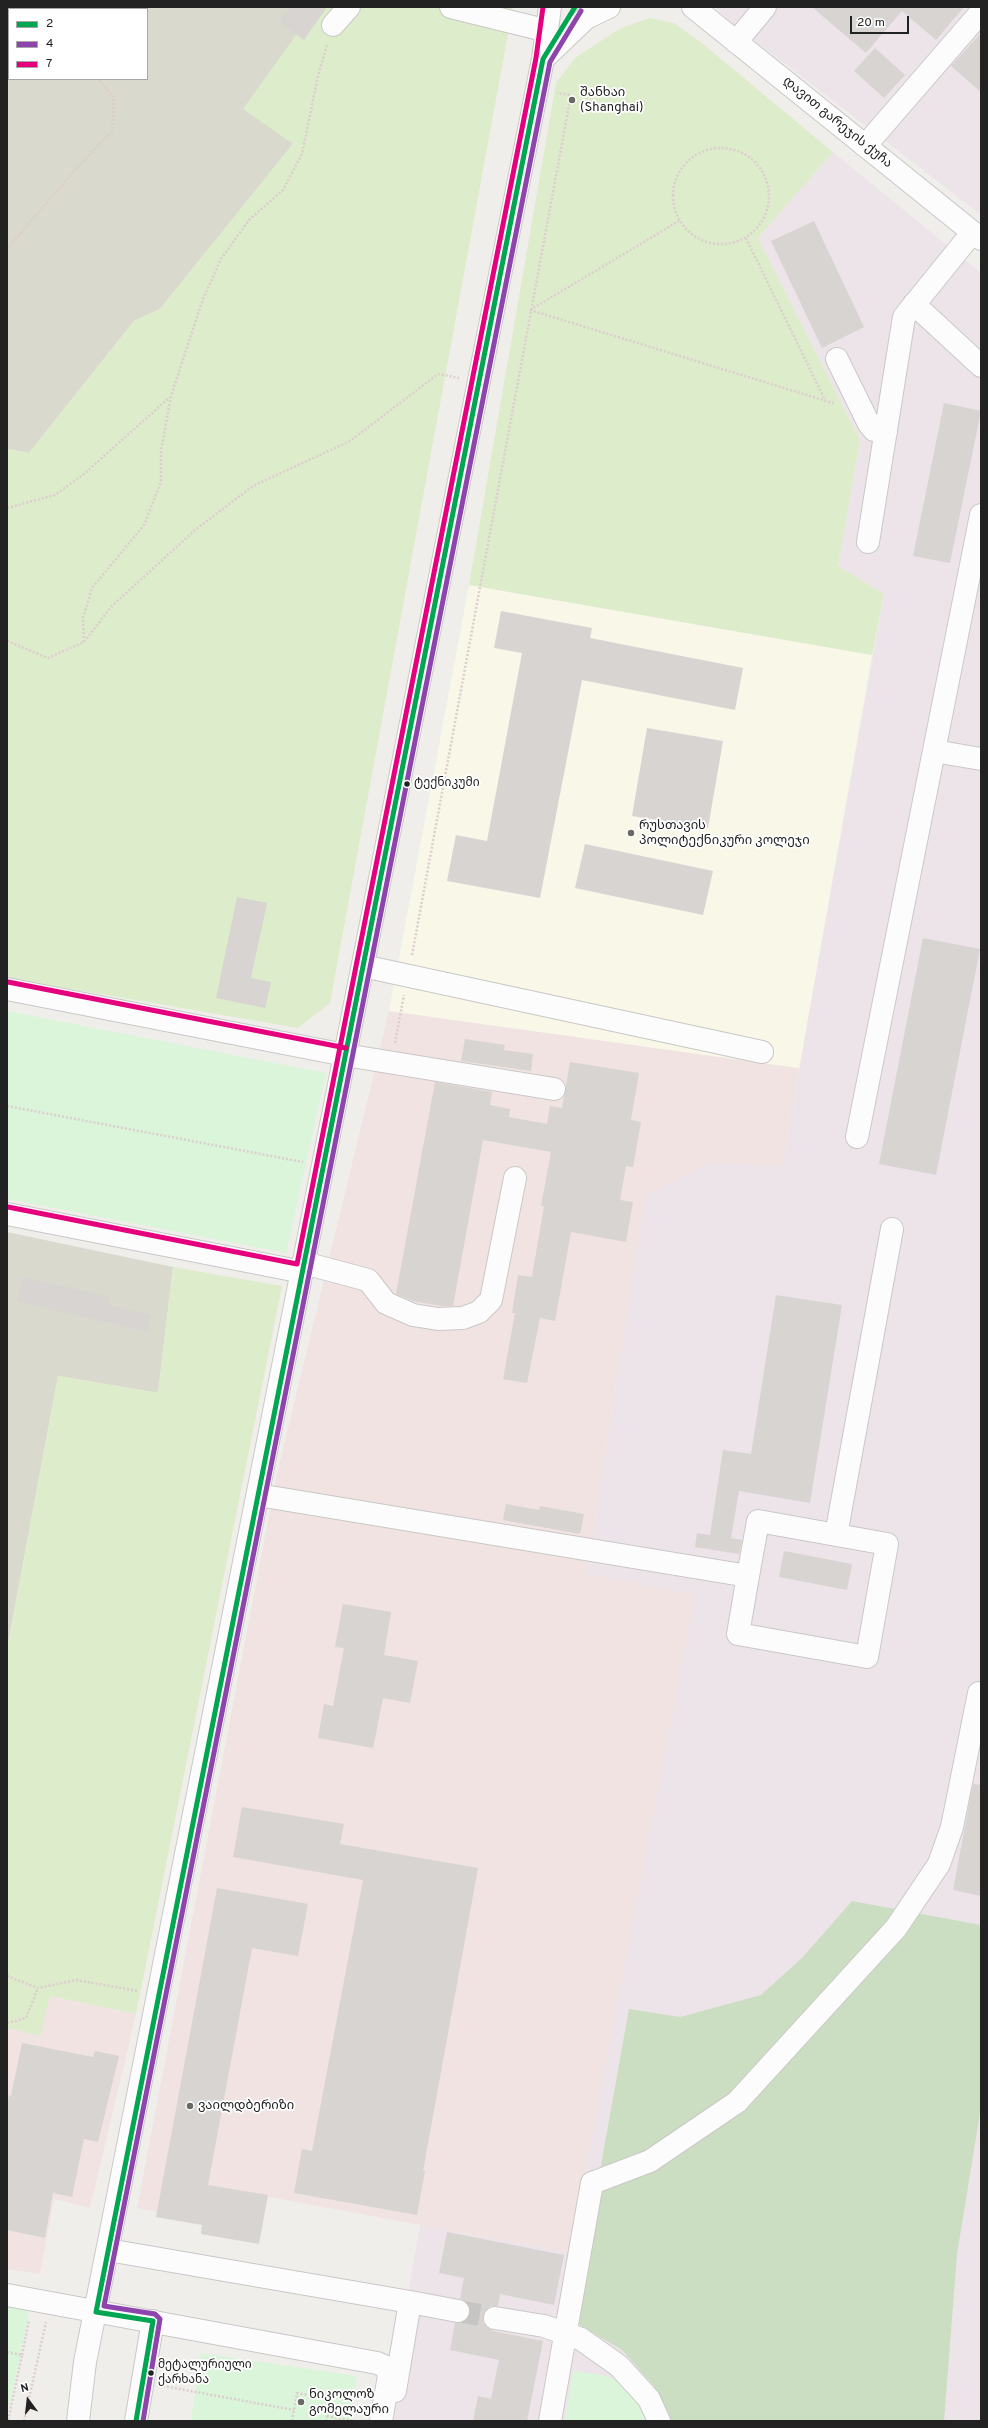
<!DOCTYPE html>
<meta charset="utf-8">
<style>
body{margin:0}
#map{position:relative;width:988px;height:2428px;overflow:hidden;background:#f0eeeb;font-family:Overpass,sans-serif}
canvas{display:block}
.frame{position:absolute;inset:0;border:8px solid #222;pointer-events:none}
.legend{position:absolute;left:8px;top:8px;width:140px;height:72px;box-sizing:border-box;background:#fff;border:1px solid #a7a7a7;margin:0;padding:5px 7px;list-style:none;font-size:12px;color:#222}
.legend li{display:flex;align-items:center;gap:8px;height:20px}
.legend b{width:20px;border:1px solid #a7a7a7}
.north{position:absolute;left:8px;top:2380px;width:40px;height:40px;-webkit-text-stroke:3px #fff;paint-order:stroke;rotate:345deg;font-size:11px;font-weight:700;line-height:16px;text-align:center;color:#222}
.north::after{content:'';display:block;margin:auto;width:14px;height:18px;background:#222;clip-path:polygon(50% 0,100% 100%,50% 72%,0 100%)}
.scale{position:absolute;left:850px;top:16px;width:59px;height:18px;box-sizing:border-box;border:2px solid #222;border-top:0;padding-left:5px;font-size:12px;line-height:14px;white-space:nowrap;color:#222;-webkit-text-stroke:3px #fff;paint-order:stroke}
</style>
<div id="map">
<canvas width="988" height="2428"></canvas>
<div class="frame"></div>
<ul class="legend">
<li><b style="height:5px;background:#00a651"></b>2</li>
<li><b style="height:5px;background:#8e44ad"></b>4</li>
<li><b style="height:5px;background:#e5007d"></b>7</li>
</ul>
<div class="north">N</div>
<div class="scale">20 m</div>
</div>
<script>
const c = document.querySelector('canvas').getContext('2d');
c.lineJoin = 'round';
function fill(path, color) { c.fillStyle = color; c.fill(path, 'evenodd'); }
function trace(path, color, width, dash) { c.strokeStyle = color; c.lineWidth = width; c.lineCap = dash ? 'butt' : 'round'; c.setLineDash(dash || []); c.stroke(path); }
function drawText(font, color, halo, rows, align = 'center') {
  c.font = font + ' Overpass,"Noto Sans Georgian",sans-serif'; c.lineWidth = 3.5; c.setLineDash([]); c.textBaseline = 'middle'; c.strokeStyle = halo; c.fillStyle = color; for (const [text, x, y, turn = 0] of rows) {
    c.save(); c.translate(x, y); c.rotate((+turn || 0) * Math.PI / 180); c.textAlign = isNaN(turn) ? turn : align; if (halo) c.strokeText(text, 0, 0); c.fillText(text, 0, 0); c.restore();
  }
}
const commercial = new Path2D(`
 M389,1011L799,1068L782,1166L710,1163L645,1195L587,1573L695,1595L570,2253L259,2195L252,2230L137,2208L277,1474Z
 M49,1996L136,2014L90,2208L54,2199L40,2274L7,2269V2029Z`);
const industrial = new Path2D(`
 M715,7H981V215L731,22Z
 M833,152L981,273V2421H386L420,2225L570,2253L695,1595L587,1574L645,1195L710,1163L782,1166L884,594L838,567L860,440L758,238Z`);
const education = new Path2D(`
 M469,585L872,655L799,1068L389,1011Z`);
const construction = new Path2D(`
 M7,7H316L293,144L160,309L134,321L29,453L7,449ZM9,9H147V79H9Z
 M7,1232L173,1267L158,1393L58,1376L7,1649Z`);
const grass = new Path2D(`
 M316,7H513L330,1003L298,1028L7,978V449L29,453L134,321L160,309L293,144L243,109Z
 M649,18L674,23L703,44L833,152L758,238L860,440L838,566L884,594L872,655L469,585L556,83L575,58L619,29Z
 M173,1267L282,1286L136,2014L50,1996L40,2036L8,2028L7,2029V1649L58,1376L158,1393Z`);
const forest = new Path2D(`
 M852,1901L981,1925V2107L957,2254L944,2421H670L654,2386L622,2350L573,2321L629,2009L680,2017L761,1995L803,1957Z`);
const park = new Path2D(`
 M7,1011L326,1073L286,1253L7,1199Z
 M7,2304L30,2307L10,2405H7Z
 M201,2353L357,2376L351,2421H191Z
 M573,2371L602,2375L628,2383L649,2421H567L565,2418Z`);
const building = new Path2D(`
 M290,7H327L304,40L279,22Z
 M812,7H964L936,40L902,11L866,53Z
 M981,33V92L951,66Z
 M875,48L905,75L884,98L854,71Z
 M814,221L864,327L822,348L771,241Z
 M944,403L981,411L950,563L913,556Z
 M501,611L592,628L590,638L743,668L735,710L582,680L540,898L447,881L456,835L487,841L522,653L494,648Z
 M647,728L723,741L708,828L632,816Z
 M585,844L713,871L703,915L575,888Z
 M237,897L267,903L251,978L271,982L265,1008L216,998Z
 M923,938L980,949L936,1175L879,1164Z
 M465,1039L505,1045L504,1050L533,1054L531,1071L461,1061Z
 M570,1062L639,1073L631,1120L641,1122L633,1167L626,1166L620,1200L633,1202L626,1242L571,1232L555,1321L540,1318L527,1383L503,1379L515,1313H512L518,1275L532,1277L544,1206H541L551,1152L483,1140L453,1306H441L413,1301L396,1294L435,1082L492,1092L490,1105L510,1109L509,1117L547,1124L550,1106L562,1108Z
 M23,1277L110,1297L108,1305L151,1315L147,1332L17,1301Z
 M776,1295L842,1305L810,1503L739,1491L731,1538L742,1540L739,1554L695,1547L697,1533L710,1535L723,1450L751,1454Z
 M506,1504L539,1510L540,1506L584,1514L580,1534L503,1520Z
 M784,1551L852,1564L847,1590L779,1577Z
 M343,1604L391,1612L384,1655L418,1661L410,1703L383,1698L373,1748L318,1738L324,1704L333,1706L344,1648L335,1647Z
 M973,1784L981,1785V1896L953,1890Z
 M242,1807L344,1824L340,1844L478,1868L423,2171H425L417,2215L294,2193L302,2149L312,2151L363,1880L233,1857Z
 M217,1888L308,1904L298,1956L252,1948L208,2185L268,2195L259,2244L201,2234L202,2225L156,2217Z
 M22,2043L93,2057L95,2051L119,2056L98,2142L84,2139L72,2197L53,2193L45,2238L7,2230V2107L9,2095L11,2096Z
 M447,2232L564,2255L554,2305L500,2294L498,2306H490L483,2316V2323L493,2331L543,2341L527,2421H473L478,2396L491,2399L499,2360L450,2350L455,2323H462L470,2313L466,2302L460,2299L464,2278L439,2273Z`);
const minorTunnel = new Path2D(`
 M458,2311L495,2318`);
const path = new Path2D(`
 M7,29H9
 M673 196a48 48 0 1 1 96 0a48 48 0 1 1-96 0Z
 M746,238L825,400
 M7,249L75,170L112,131L114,98L98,79
 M530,310L836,404
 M530,310L679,221
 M7,508L55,495L84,474L170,397
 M7,641L48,658L84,642L112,606L195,530L253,486L350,441L438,374L459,378
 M84,642L83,618L92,588L144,525L161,482V451L171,396L203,299L221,259L249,220L283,190L302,154L318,76L327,45
 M412,955L571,95L557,93
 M395,1043L404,995
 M7,1106L303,1162
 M7,1976L38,1988L76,1980L138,1991
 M7,2023L26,2018L38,1988
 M7,2352L22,2355L8,2421
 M22,2355L29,2320
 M163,2386L294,2410
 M327,2416L353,2421
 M24,2421L46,2322
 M292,2421L297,2393L331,2399L326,2421`);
const minor = new Path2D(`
 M451,7L548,31
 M693,7L981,239
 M333,25L349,7
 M736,42L765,7
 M543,59L586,18L609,7
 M865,146L981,12
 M914,304L981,366
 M837,359L869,424L874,430L886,432
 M868,542L904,317L972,233
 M934,751L981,759
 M363,966L762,1052
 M7,989L345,1055L554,1089
 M857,1137L981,515
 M7,1214L303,1272
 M304,1263L368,1280L386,1303L413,1315L438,1319L463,1318L479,1312L491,1300L515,1178
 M258,1495L748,1576L758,1521L887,1544L867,1657L738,1634L748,1576
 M836,1535L892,1229
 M108,2250L410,2302L395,2391
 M7,2295L377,2363L386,2367L389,2376L381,2421
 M410,2302L458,2311
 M495,2318L544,2326L581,2339L619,2366L649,2399L659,2421
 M78,2421L85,2362L543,59L550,7
 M136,2421L153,2321
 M550,2421L592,2183L650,2161L737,2102L896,1928L939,1864L952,1827L979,1693`);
const bus1 = new Path2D(`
 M136,2421L153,2321L96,2312L543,59L575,7`);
const bus2 = new Path2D(`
 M143,2421L160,2319L155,2314L104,2306L550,62L581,11`);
const bus3 = new Path2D(`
 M8,982L346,1048
 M8,1207L297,1264L536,58L543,7`);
const markers = [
 [572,100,4,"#6a6968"],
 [407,784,3.5,"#222"],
 [631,833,4,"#6a6968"],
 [190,2106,4,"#6a6968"],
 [151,2373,3.5,"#222"],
 [301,2402,4,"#6a6968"]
];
const busNames = [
 ["ტექნიკუმი",414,784],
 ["მეტალურიული",158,2366],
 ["ქარხანა",158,2381]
];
const poiNames = [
 ["შანხაი",580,93],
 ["(Shanghai)",580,108],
 ["რუსთავის",639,826],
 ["პოლიტექნიკური კოლეჯი",639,841],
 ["ვაილდბერიზი",198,2106],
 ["ნიკოლოზ",309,2395],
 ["გომელაური",309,2410]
];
const streetNames = [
 ["დავით გარეჯის ქუჩა",837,123,39]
];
fill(commercial, '#f1e3e1');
fill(industrial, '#ede4e9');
fill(education, '#f8f7e8');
fill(construction, '#d9d9cd');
fill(grass, '#ddeccb');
fill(forest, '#cbdec1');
fill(park, '#daf5da');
fill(building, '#d7d4d2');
trace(minorTunnel, '#c7c5c3', 22, [22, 11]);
trace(minor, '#c9c8c7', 24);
trace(path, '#dccecd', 2.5, [2, 2]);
trace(minor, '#fdfcfc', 22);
trace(bus1, '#00a651', 5);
trace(bus2, '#8e44ad', 5);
trace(bus3, '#e5007d', 5);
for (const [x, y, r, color] of markers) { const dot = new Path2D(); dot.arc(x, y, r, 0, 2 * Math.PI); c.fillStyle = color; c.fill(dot); trace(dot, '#fff', 1.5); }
drawText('12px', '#222', '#fff', busNames, 'left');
drawText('13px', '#222', '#fff', poiNames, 'left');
drawText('13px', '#222', '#fff', streetNames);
</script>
